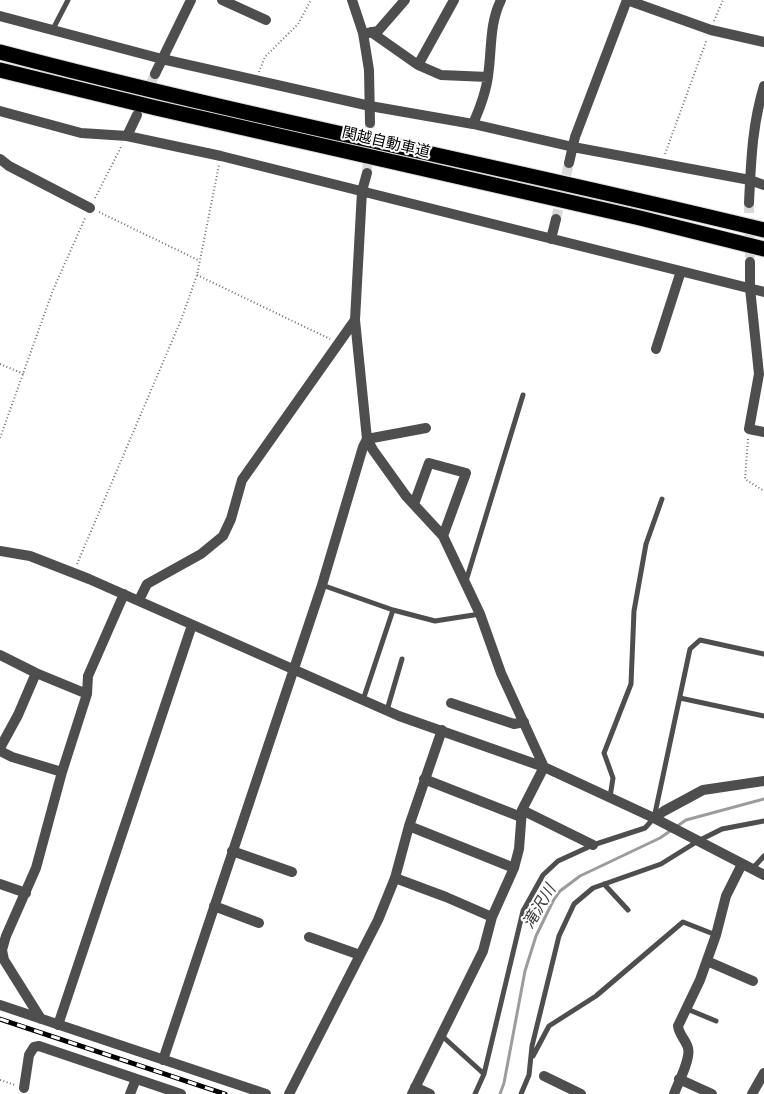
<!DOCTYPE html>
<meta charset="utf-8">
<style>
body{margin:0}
canvas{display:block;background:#fff}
</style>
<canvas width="764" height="1094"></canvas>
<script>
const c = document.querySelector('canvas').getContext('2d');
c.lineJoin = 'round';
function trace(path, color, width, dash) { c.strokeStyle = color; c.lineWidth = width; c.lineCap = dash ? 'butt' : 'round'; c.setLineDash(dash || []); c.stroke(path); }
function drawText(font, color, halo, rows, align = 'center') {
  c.font = font + ' "Space Grotesk","Noto Sans JP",sans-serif'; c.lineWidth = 4; c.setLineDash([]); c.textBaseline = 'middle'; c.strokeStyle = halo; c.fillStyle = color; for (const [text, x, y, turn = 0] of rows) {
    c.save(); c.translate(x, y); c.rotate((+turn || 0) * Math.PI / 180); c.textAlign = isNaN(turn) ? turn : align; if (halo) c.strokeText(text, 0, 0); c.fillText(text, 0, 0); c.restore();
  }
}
const stream = new Path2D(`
 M500,1094L504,1083L525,971L536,936L553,901L560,891L580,876L660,838L686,820L764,799`);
const minorTunnel = new Path2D(`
 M139,110L155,74
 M367,173L370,123
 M749,203L750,262
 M556,219L569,163`);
const path = new Path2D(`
 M714,21L723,0
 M259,72L265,57L298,24L311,0
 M665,154L707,39
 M95,198L122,145
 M99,212L198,260
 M197,275L330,339
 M0,364L24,374
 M0,438L53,290L86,216
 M748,439L745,479L764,491
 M77,564L181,320L197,275L219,165
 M0,1080L15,1085`);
const service = new Path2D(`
 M53,29L68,0
 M466,581L523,395
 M322,585L393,610L435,621L480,614
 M680,698L764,716
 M363,700L393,610
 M387,710L402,659
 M610,797L613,778L604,753L631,684L634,611L646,544L662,499
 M752,869L764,856
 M604,884L628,910
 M687,1009L716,1021
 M441,1035L484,1074
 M533,1056L549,1026L596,996L683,922L716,935
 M475,1094L484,1074L523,911L543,875L558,861L593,845L645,828L654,818L690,649L700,640L764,654
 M521,1094L529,1075L532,1046L559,936L574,904L593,888L661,864L698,841L722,829L764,821`);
const minor = new Path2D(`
 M222,0L266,20
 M0,16L162,59L370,106L473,124L573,147L750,180L764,185
 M371,32L418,65L454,0
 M368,33L378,31L405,0
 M418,65L441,75L488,77
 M155,74L191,0
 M0,111L81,133L127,136L221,156L764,292
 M473,124C480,108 486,93 488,76C492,50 489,24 501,0
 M127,136L137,115
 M0,159L9,166L90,208
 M569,163L575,137L627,0L711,30L764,42
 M367,173L362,191L355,320L367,439L373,450L406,496L443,536L480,614L501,673L544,767L522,810L519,849L514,868L492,917L483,951L412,1094
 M749,203C751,162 752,125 764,86
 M551,239L556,219
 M750,262V288L759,374L749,429L764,432
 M656,349L681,271
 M414,504L429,463L466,473L443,536
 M0,551L30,556L89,579L399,716L544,767L654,818L764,875
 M139,600L147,584L201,554L223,536L231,519L242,480L355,320
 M0,655L36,673L87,694
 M451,703L514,724L524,722
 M0,748L18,715L36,673
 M0,751L12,757L62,772
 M424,779L521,817
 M522,810L593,845
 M654,818L664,811L703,790L764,781
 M409,826L514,868
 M232,851L292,872
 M395,878L446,897L492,917
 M0,884L26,893
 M214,906L259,923
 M309,937L360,955
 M707,961L753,981
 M0,1005L266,1094
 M41,1019L4,960L2,950L6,936L36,868L62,772L87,694L88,676L124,594
 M58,1025L192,625
 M163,1060L322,585L363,447L367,439L426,428
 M544,1076L581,1094
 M679,1079L712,1094
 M415,1087L430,1094
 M24,1088L29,1055L34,1047L39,1046L181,1094
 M130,1094L136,1079
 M289,1094L378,920L395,878L409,826L442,730
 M674,1094C678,1083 691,1059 688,1048C686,1040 679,1035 678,1026L700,980L716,935L726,896L742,864
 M752,1094L764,1073`);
const tertiary = new Path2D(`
 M352,0L363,33L369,70L370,123`);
const motorway = new Path2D(`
 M0,52C253,119 510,168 764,230
 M0,70L156,108L640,218L764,249`);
const rail = new Path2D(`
 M0,1019L225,1094`);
const streetNames = [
 ["関越自動車道",386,143,13]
];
const waterNames = [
 ["滝沢川",540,907,-59]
];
trace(stream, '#9c9c9c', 3);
trace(minorTunnel, '#d9d9d9', 10, [10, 5]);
trace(motorway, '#dbdbdb', 17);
trace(path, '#707070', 2, [1, 2.5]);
trace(service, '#4e4e4e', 5);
trace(minor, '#4e4e4e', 10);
trace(tertiary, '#4e4e4e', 10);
trace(motorway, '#000', 15);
trace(rail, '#000', 5);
trace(rail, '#fff', 3, [9]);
drawText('15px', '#000', '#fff', streetNames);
drawText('italic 16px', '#3d3d3d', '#fff', waterNames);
</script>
